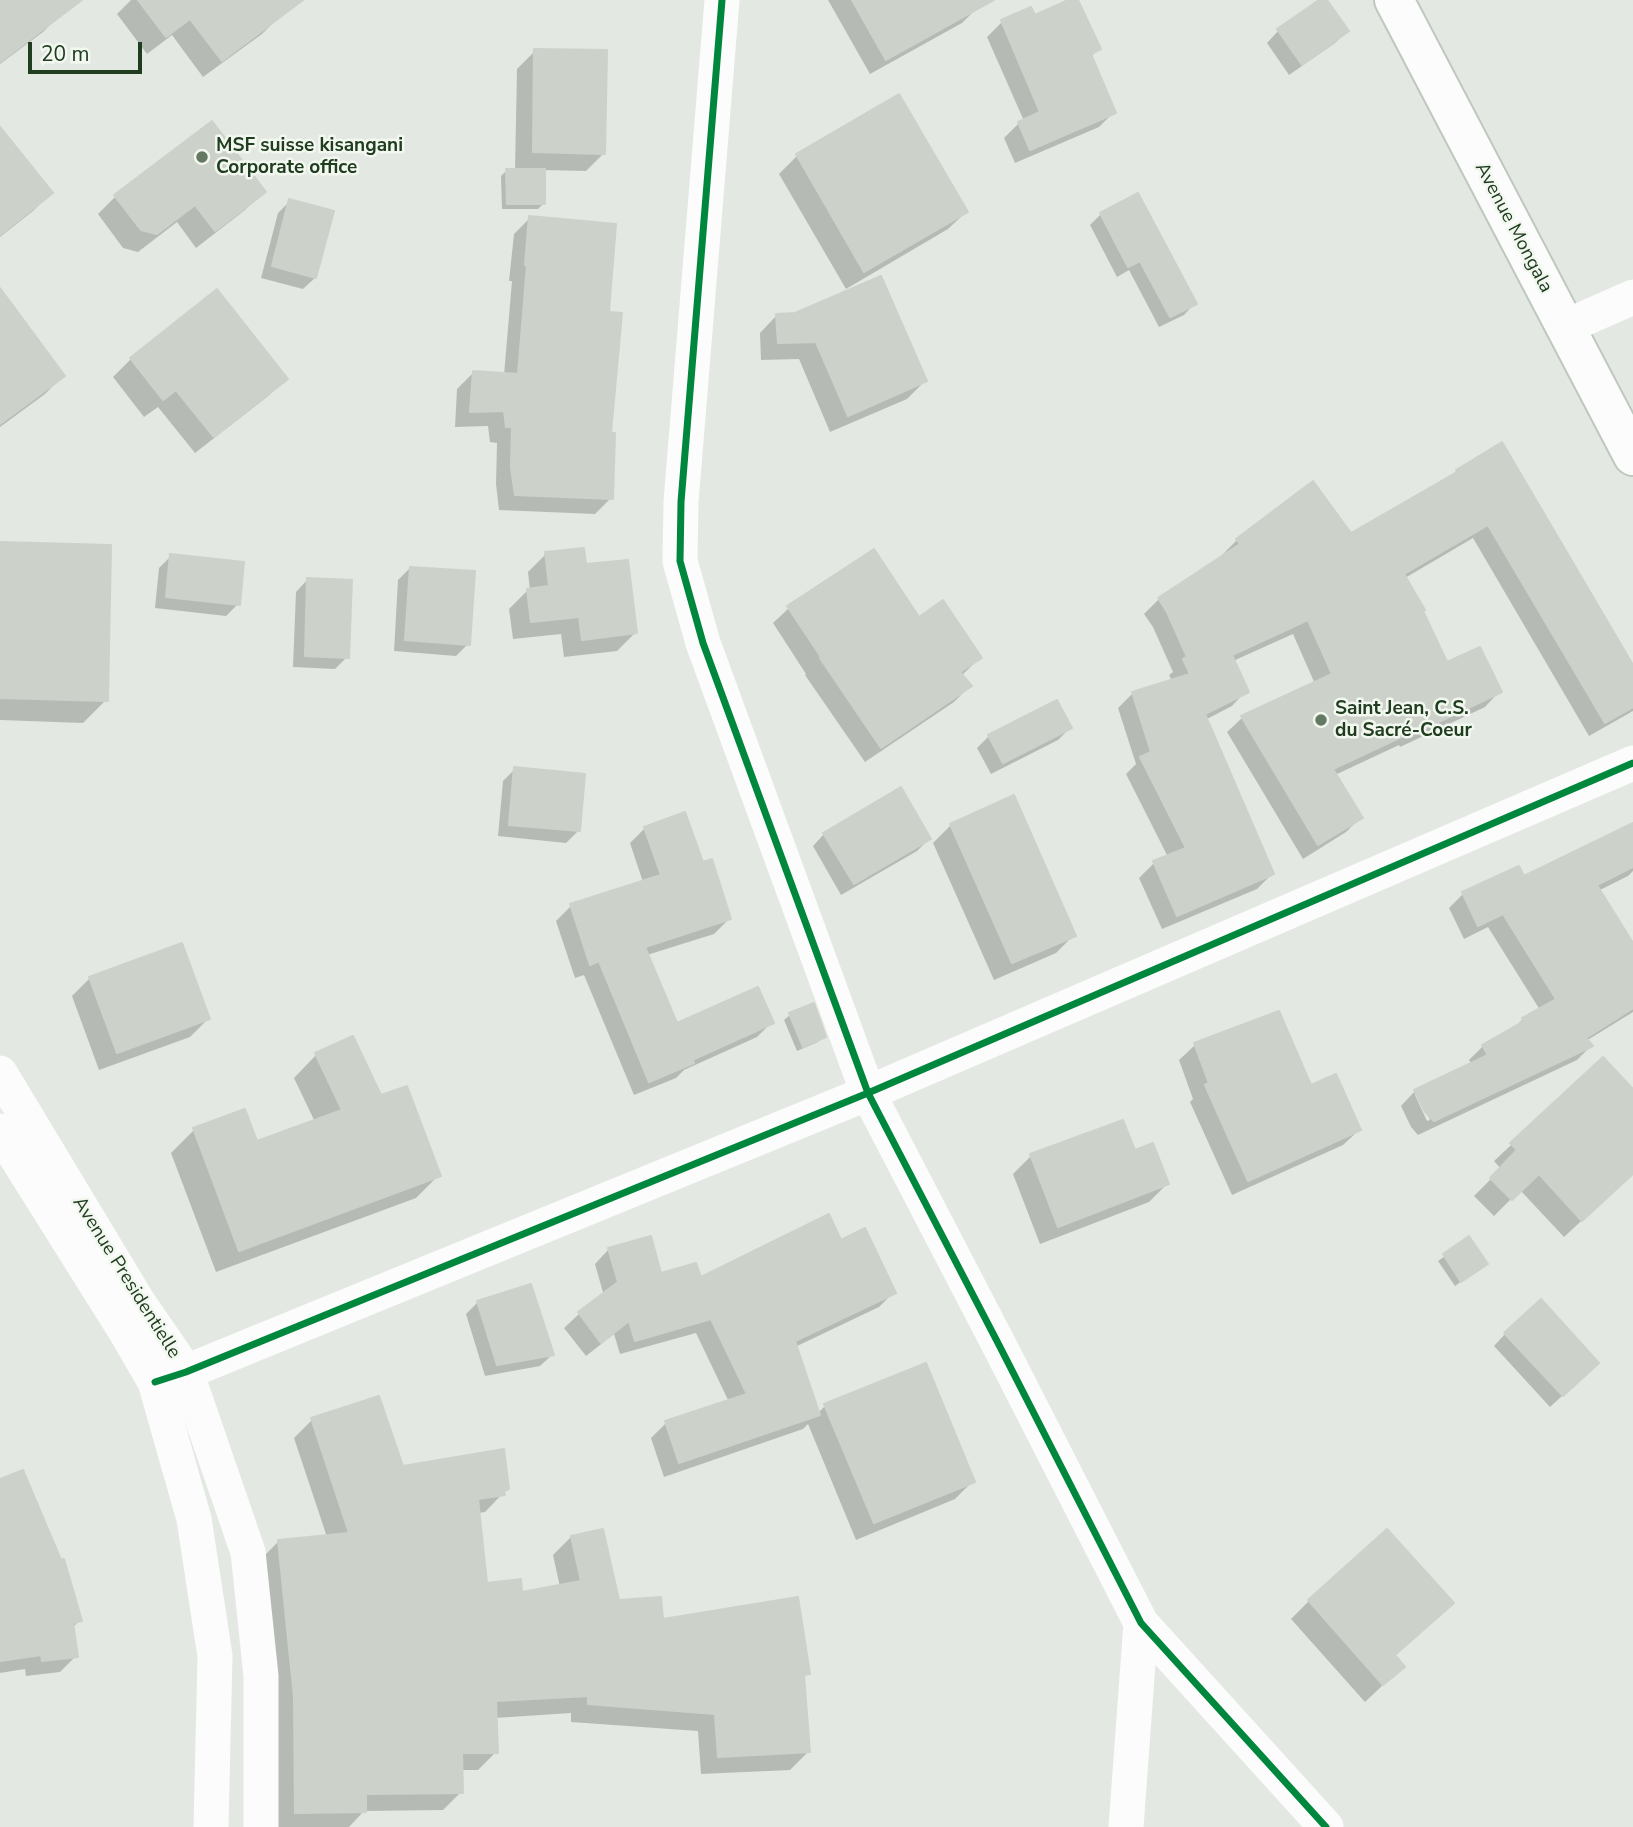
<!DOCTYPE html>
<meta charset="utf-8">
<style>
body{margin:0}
#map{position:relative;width:1633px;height:1827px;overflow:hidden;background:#e3e9e2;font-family:"Nunito Sans",sans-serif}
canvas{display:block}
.scale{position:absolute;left:28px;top:42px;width:114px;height:32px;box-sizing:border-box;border:4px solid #203d1f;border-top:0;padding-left:9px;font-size:21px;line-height:24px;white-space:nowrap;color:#203d1f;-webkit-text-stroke:5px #f2f8f0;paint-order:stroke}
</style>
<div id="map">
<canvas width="1633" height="1827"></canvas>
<div class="scale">20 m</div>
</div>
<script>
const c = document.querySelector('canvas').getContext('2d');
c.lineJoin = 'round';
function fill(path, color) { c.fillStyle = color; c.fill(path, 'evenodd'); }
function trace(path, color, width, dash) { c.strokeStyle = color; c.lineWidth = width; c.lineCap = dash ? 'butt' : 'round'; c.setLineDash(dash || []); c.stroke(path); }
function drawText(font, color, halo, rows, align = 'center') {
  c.font = font + ' "Nunito Sans",sans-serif'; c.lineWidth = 5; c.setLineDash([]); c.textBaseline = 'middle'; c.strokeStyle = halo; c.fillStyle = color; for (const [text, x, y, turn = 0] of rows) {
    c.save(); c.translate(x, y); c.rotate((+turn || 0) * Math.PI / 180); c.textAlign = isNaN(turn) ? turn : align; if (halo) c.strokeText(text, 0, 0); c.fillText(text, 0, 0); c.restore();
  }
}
const shadow = new Path2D(`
 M0,0H51L61,14L43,32L0,64Z
 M131,0H268L280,16L262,34L203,77L172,35L147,54L117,14Z
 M828,0H973L977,8L962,23L870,74Z
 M1072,0H1076L1099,48L1091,57L1114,112L1099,127L1015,163L1004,138L1019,123L1024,121L987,37L1002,22L1031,10L1034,17Z
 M1322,0H1325L1347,31L1335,43L1289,75L1267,43L1278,31Z
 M535,51L604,153L586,171L543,170L544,203L538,209H502L501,176L507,170H515L517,69Z
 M0,129L51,193L33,211L0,237Z
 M797,156L966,212L948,229L846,289L779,174Z
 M263,192L245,210L196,248L177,222L138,252L123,248L98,214L116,196Z
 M290,201L315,278L303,289L261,278L278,213Z
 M1101,214L1195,303L1184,315L1159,327L1129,270L1117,277L1090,225Z
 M530,218L609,434L611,498L595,514L499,510L496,484L497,443L490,442L488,426L455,427L457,389L473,373L504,375L512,281H509L514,234Z
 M0,291L63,376L45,394L0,427Z
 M777,315L925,381L907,399L830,432L799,359L761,360L760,333Z
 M131,359L285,379L267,397L195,453L158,407L144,417L113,377Z
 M1457,471L1633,668V711L1589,736L1473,538L1405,578L1446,665L1499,692L1485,707L1400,747L1399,745L1335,775L1361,817L1346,832L1303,859L1227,732L1242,718L1315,684L1293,634L1233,661L1246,691L1232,706L1205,720L1272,874L1257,889L1162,929L1139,878L1154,863L1168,857L1126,774L1136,764L1118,708L1133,693L1172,681L1169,675L1173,672L1153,627L1144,614L1159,599L1223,557L1222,555L1237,540L1312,484L1351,536L1452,477Z
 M0,543L106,700L83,723L0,720Z
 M546,554L585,566L635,633L617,651L564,657L561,634L513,639L509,609L527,591H530L528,572Z
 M171,556L238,604L226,616L155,608L159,568Z
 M410,568L468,644L456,656L394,651L398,580Z
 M307,580L347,657L335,669L293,667L296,592Z
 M789,608L918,620L980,658L961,676L970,686L954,702L865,762L805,675L806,674L773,623Z
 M1070,728L1058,740L991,774L977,748L989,736Z
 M515,769L578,831L566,843L498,836L503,781Z
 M951,825L1074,935L1056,953L994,980L933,843Z
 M645,828L702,864L729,919L714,934L647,955L676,1025L772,1022L757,1037L684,1070L676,1078L634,1095L584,975L575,978L556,921L571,906L643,882L630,843Z
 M824,834L929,839L917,851L841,895L813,846Z
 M1633,841V871L1628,876L1598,891L1633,946V1012L1586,1041L1591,1046L1577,1060L1418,1135L1411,1127L1401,1106L1415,1091L1472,1065L1469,1060L1483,1046L1513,1029L1523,1019L1540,1010L1488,927L1464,939L1449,908L1463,894L1523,879ZM1415,1095H1419L1430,1120L1427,1121Z
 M90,978L208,1019L190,1037L99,1070L72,996Z
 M790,1015L824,1036L818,1042L797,1051L784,1020Z
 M1195,1045L1310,1087L1359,1130L1343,1145L1232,1195L1190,1102L1193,1099L1179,1060Z
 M316,1055L380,1098L439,1175L416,1198L216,1272L171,1153L194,1130L256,1144L315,1122L294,1078Z
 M1603,1059L1633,1092V1173L1564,1237L1520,1190L1494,1216L1474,1196L1501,1169L1494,1161Z
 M1134,1152L1167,1184L1149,1202L1040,1244L1013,1174L1031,1156Z
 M1469,1239L1486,1264L1455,1286L1438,1261Z
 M840,1242L894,1292L879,1307L795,1347L817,1414L825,1406L973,1481L955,1499L856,1540L808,1424L803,1429L664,1477L651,1438L666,1423L729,1402L696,1333L620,1354L614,1334L586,1356L564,1328L579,1314L604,1296L595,1264L609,1249L660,1275L700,1280Z
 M478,1302L552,1355L540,1366L485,1376L466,1314Z
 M1505,1334L1585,1375L1550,1407L1494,1346Z
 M312,1420L402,1468L507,1489L485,1512L478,1513L485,1585L521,1594L560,1587L553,1555L571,1537L618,1602L661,1621L808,1673L803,1678L808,1752L790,1770L701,1774L698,1731L571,1722V1713L495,1718L496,1752L478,1770H461V1792L443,1810L364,1811L349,1827H278L261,1559L279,1541L327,1537L294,1438Z
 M0,1481L80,1620L72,1628L76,1656L60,1672L26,1676L25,1669L0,1673Z
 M1309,1601L1433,1621L1394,1656L1402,1667L1365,1702L1291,1619Z`);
const building = new Path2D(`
 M0,0H82L0,62Z
 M138,0H303L222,61L190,19L166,37Z
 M852,0H994L886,60Z
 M1068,0H1078L1101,49L1091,54L1116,113L1030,150L1018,122L1040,112L1001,20L1031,7L1035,15Z
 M1319,0H1327L1349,31L1302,65L1277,29Z
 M534,49L607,50L605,154L533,152Z
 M899,94L968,212L864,272L796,154Z
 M212,121L266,192L215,231L195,205L157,234L141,230L114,195Z
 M0,127L53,193L0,235Z
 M506,169H545V204H507Z
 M1138,193L1197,304L1170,317L1140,261L1128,267L1100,213Z
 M289,199L334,211L316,278L272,266Z
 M529,216L616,224L609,312L622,313L611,433H615L613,499L515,495L511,467L512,427H506L504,411L470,412L473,371L518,374L527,265H525Z
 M881,276L927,381L848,416L816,342L778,343L776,314L795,313Z
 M0,288L65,376L0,424Z
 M217,289L288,379L214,437L176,390L163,400L130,358Z
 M1502,442L1633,665V707L1605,723L1488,525L1404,574L1425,610L1423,611L1447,662L1480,647L1502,692L1415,733L1414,731L1333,769L1363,818L1318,845L1241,716L1332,674L1308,620L1232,655L1249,692L1205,714L1274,874L1177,916L1153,861L1186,848L1140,757L1151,752L1132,692L1190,674L1183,659L1187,657L1167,612L1158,598L1240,544L1236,539L1313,481L1351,533L1457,472L1456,470Z
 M0,542L111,545L108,701L0,698Z
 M584,548L586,564L628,560L637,633L582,640L579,617L531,622L527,589L549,586L545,552Z
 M874,549L919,617L943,600L982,658L960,672L972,686L881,748L820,658L821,657L787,606Z
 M170,554L244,562L240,605L166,597Z
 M410,567L475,571L470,645L405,640Z
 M307,578L352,580L349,658L305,656Z
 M1057,700L1072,728L1003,763L988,735Z
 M514,767L585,774L580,831L509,825Z
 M901,787L931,839L854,884L823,833Z
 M1014,795L1076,936L1012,963L950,824Z
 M685,812L703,862L712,859L731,919L645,947L677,1023L758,987L774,1023L692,1060L694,1063L649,1082L599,961L590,965L570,904L661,875L644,827Z
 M1633,823V867L1597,885L1633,943V1008L1586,1038L1593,1046L1434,1121L1425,1112L1414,1090L1488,1055L1482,1045L1524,1021L1522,1018L1556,999L1503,914L1478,926L1462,892L1519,866L1524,876Z
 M182,943L210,1019L117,1053L89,977Z
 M814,1003L826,1037L803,1047L789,1013Z
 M1279,1011L1311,1085L1336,1074L1361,1130L1248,1181L1205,1085L1209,1083L1194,1043Z
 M353,1036L381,1095L407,1086L441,1176L239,1251L193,1128L245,1109L257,1141L342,1110L315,1053Z
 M1603,1057L1633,1089V1174L1582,1221L1539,1174L1512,1200L1490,1178L1517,1150L1510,1143Z
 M1123,1120L1135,1150L1153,1143L1169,1184L1058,1227L1030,1154Z
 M829,1214L841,1240L865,1228L896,1293L795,1341L820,1415L679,1463L665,1421L747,1394L711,1319L635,1341L629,1321L601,1343L578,1312L618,1282L608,1248L651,1236L661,1273L696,1263L701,1277Z
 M1469,1236L1488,1264L1461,1282L1443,1254Z
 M531,1284L554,1355L497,1365L477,1301Z
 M1541,1299L1599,1363L1563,1396L1504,1333Z
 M926,1363L975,1482L874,1523L824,1404Z
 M379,1396L403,1466L504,1449L509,1489L504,1491L505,1495L478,1499L487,1583L521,1579L522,1592L581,1581L571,1536L603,1529L619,1600L661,1597L663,1619L798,1597L810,1674L804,1675L810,1752L718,1757L715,1714L588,1704V1696L496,1701L498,1753H462L463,1793L366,1794V1812L295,1813L294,1697L278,1540L349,1533L311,1418Z
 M23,1470L61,1560L64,1559L82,1621L73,1623L78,1657L42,1661L41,1655L0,1661V1479Z
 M1387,1529L1454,1603L1395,1655L1405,1667L1383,1685L1308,1600Z`);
const street = new Path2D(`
 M722,0L681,502L680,561L703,643L868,1093L999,1345L1141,1623L1326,1827
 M1565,327L1633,297
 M0,1073L138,1302L186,1372L248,1552L261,1676V1827
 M0,1131L126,1332L155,1382L194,1519L215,1656L211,1827
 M155,1382L186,1372L868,1093L1633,763
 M1126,1827L1141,1623`);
const secondary = new Path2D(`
 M1394,0L1633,456`);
const cycleway = new Path2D(`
 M722,0L681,502L680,561L703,643L868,1093L999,1345L1141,1623L1326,1827
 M155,1382L186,1372L868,1093L1633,763`);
const markers = [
 [202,157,7,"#647963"],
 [1321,720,7,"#647963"]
];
const poiNames = [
 ["MSF suisse kisangani",216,146],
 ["Corporate office",216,168],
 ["Saint Jean, C.S.",1335,709],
 ["du Sacré-Coeur",1335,731]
];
const streetNames = [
 ["Avenue Mongala",1513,228,62],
 ["Avenue Presidentielle",126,1278,58]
];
fill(shadow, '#0003');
fill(building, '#ccd2ca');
trace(building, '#ccd2cb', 2);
trace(secondary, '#bfc8be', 42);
trace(street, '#fbfcfb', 35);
trace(secondary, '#fbfcfb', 38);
trace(cycleway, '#00873e', 7);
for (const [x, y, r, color] of markers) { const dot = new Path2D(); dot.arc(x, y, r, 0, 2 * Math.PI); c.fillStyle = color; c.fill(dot); trace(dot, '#f2f8f0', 2.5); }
drawText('bold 19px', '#203d1f', '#f2f8f0', poiNames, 'left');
drawText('19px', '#203d1f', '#f2f8f0', streetNames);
</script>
